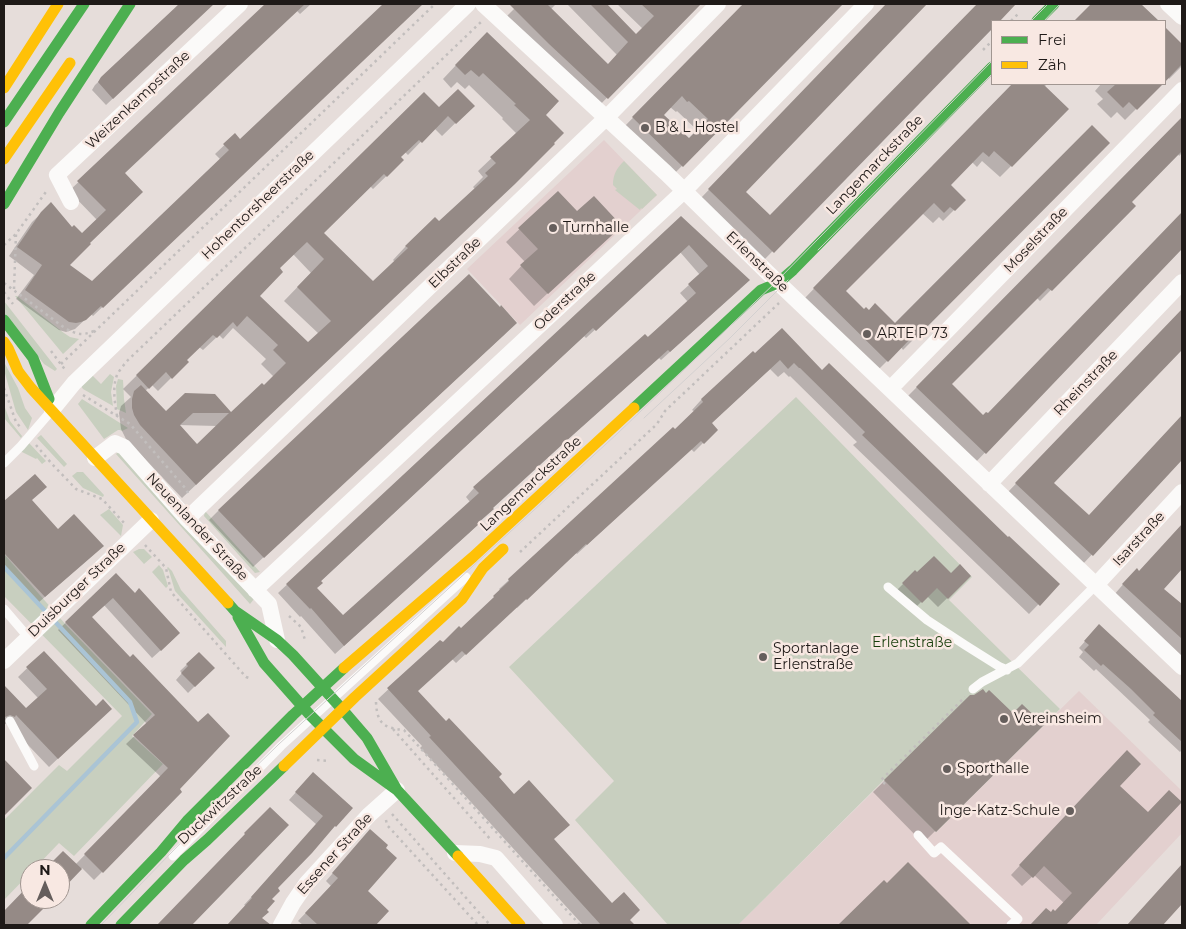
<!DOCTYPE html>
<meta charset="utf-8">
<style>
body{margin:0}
#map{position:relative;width:1186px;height:929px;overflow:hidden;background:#e6ddda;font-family:Montserrat,sans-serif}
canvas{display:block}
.frame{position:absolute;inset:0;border:5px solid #1f1a18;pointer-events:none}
.legend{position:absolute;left:991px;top:20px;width:175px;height:65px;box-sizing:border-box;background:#f8e8e2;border:1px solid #a19691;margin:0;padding:6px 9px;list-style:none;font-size:15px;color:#1f1a18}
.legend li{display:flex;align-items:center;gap:10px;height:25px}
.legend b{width:25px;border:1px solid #a19691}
.north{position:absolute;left:20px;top:859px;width:50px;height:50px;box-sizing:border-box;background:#f8e8e2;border:1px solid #a19691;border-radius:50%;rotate:0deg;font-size:14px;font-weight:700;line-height:20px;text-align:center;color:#1f1a18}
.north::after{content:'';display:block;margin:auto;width:18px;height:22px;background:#655e5c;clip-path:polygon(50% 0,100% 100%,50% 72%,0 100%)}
</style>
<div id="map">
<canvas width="1186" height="929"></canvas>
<div class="frame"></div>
<ul class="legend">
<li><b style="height:6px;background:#4caf50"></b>Frei</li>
<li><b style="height:6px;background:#ffc107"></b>Zäh</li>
</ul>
<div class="north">N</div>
</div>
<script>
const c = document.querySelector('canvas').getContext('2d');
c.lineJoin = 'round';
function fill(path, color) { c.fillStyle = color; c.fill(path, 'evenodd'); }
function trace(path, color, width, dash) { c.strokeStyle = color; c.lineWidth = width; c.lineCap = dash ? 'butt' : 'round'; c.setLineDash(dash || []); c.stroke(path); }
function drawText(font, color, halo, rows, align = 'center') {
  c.font = font + ' Montserrat,sans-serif'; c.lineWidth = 5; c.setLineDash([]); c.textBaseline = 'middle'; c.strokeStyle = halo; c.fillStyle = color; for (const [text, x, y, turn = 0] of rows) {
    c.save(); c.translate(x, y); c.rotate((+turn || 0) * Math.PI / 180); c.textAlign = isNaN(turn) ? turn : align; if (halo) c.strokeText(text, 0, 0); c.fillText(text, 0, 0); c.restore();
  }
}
const education = new Path2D(`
 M604,140L657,195L520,325L467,269Z
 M1079,691L1182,791V833L1096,925H738L885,780L936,832Z`);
const green = new Path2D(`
 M624,161L657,195L642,209L641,208L640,210L615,190L617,189L613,185C613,174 617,168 624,161Z
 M15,296H17L64,333L70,337L79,339L63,354Z
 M4,301L57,369L55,371L44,364L4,313Z
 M4,362L18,388L25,408L32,418L28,430L16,412L4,370Z
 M110,374L114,377L111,392L113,406L83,389L81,386L92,375L101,384Z
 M118,379L123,380L124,399L126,413L117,409L116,386Z
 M796,397L972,577L949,600L1060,709L936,832L884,780L738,925H668L575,820L614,781L509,667Z
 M82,399L128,428L122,431L120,430H118L104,439L78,404Z
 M4,405L10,421L22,436L21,438L4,418Z
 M41,435L67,464L64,467L37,438Z
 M29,443L46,461L42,464L37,458L36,459L20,451Z
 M121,450L254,599L250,604L116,454Z
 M77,472H83L104,495L103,497L83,488L72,476Z
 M109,509L123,525L121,536L100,515Z
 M205,511L260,572L255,573L204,516Z
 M139,549H144L152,557L144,564L133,552Z
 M4,554L67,626L152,714L132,736L163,764L74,856L59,843L34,869H30V873L4,900V820L59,765L67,771L122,716L4,596Z
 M159,565L163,570L168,586L166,588L152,572Z
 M168,567L172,571L181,590L226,641V647L175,591L169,571L167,568Z`);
const shadow = new Path2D(`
 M181,4H213L106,105L92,90L95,85Z
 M268,4H311L300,14L296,10L124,173L142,192L89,243L68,265L92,282L221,160L215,154L235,135L240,141L385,4H421L93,316L91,314L75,329L66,332L59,330L16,299L34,275L9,256L32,222L51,204L72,228L82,235L97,220L69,191Z
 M519,4H556L551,9L608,65L617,55L567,4H605L636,35L643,29L617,4H698L595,110L502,21Z
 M744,4H803L807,8L812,4H841L672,176L622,129ZM670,107L676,112L677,111L698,131L689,140L662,115Z
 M888,4H925L744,192L770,217L978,4H1015L998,21H992V27L763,261L699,200Z
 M1093,4H1139L1157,21H1076Z
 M1165,29L1182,46V66L1169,79L1168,77L1165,80Z
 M473,47L544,115L500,197L182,498L126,439L121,429L119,413L121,406L131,397L123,389L424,93L439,109L473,106L442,136L434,128L408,155L405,152L400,157L403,160L373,189L370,186L322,233L373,283L395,262L393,260L406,246L439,222L475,189L473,187L483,177L478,171L517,134L502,119L503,118L469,85L465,89L457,82L451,88L443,79ZM293,254L311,273L284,301L319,334L308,344L258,296L278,268ZM233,328L266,359L261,364L274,377L231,413L185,394L166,412L145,391L152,385L158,391L187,362L186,360L199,347L203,350L219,335L223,339ZM178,425L217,426L197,445Z
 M1013,84H1047L1044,87L1068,109L1000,177L982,161L977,167L972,162L949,185L964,200L943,221L939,217L933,223L922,213L844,291L864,310L895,324L1108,143L903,350L901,347L876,372L803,300L953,145Z
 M1101,84H1161L1125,120L1117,112L1111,118L1097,104L1103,99L1095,91Z
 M1182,120V153L1179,156L1178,154L1130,202L1134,206L1040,301L1037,298L950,384L983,417L987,415L1182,213V247L974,464L906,398Z
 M558,192L577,213L607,238L534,306L509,279L525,262L506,242Z
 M681,217L740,289L661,360L659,358L553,452L491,509L469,533L335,654L301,616L300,617L278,593ZM680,252L700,275L680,293L688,302L474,488L466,497L470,502L343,617L316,588L320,582L584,336L586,338Z
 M1182,311V348L1052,483L1089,517L1182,416V458L1083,564L1007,493Z
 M782,329L822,372L1058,584L1029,614L853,445L857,442L790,376L789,377L784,372L778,377L770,369L710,424L716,430L694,452L691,449L577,554L576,553L517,608L516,607L456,663L452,659L417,691L497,778L612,904L634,925H583L459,789L420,748L422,746L378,699L440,641L442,644L461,630L501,591L499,589L509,580L675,431L695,412L692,410L701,400L753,353L755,354Z
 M506,333L253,567L209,520L219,510Z
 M35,475L30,501L57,531L96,552L38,603L4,565V503Z
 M1182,525V567L1163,589L1182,606V659L1113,596L1126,581L1139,572Z
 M915,572L951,575L970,576L938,607L927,596L912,611L894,593Z
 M116,575L171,641L152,658L104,605L90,618L130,659L198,724L179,790L181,792L94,880L82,868L60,890V869H46L75,865L161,777L126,744L147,724L58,630Z
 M1099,626L1182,703V753L1181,751L1180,752L1148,722L1150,720L1096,669L1094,671L1079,657L1083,652L1079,648Z
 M44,652L102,717L49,767L7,723L4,725V692L6,690L26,710L38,698L18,677Z
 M199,653L213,668L188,693L176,680L182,673L180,671Z
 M971,696L1013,715L1042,725L923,843L873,792Z
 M4,761L31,788L4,815Z
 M1117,762L1119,786L1065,924L1067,925H1031L1046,910L1050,913L1055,912L1064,903L1034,875L1022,886L1011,875Z
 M305,782L351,808L276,888L261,918L262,920L258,925H228L246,906L244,905L317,825L289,800Z
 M363,838L366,891L387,911L374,925H303L298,921L331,886L326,881Z
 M908,864L969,925H840L884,882L887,885Z
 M1182,865V902L1161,925H1128Z`);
const stream = new Path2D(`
 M4,567L130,702L137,722L4,858`);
const building = new Path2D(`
 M179,4H214L113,99L98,82L101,77Z
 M265,4H305L125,173L143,192L90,243L91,244L70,265L92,281L229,150L223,144L235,133L240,139L383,4H423L103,308L101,306L86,320L81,322L76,323L69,322L25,290L42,265L17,247L41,212L51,202L72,227L74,225L82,233L106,210L77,181Z
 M509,4H547L608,64L628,42L590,4H607L636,34L654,16L641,4H701L608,99L549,44Z
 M743,4H843L683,167L632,117ZM682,96L687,102L689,101L708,119L689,138L664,115Z
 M886,4H927L746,192L770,215L977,4H1016L1000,21H992V29L774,253L708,189Z
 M1091,4H1141L1159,21H1074Z
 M1165,27L1182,44V64L1165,82Z
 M487,32L559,101L546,115L564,133L554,143L555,144L515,184L196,485L140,425L134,415L132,408V399L134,391L141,385L166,411L185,393L215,394L231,412L262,383L264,385L286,363L273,350L278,345L247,316L237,327L233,322L217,338L213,335L187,360L189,362L172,379L166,372L149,389L136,375L424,92L439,107L458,89L475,106L456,124L448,116L422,143L419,140L401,157L404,160L387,177L384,174L324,233L373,281L408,248L405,246L435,217L439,221L488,176L485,173L496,163L490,157L530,120L514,105L516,104L483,73L479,77L471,70L465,75L455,65ZM307,242L324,259L297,287L331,321L308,342L260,296L283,272L280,268ZM193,413H229L197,444L180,425Z
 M1012,84H1043L1069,109L1012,167L994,151L989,157L983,152L951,185L966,200L955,211L950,207L944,213L934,203L846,291L864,309L866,307L869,310L875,303L895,323L1092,125L1110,143L914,340L912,337L888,362L813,288Z
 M1116,84H1163L1137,110L1129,102L1123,108L1107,92Z
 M1182,117V151L1132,202L1136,206L1052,291L1048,288L952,384L983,415L986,412L988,413L1182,212V249L986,454L916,387Z
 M558,191L577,211L594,196L622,226L548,294L520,265L538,249L518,228Z
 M681,216L750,280L670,352L668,350L564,443L493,508L494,509L478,523L479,524L344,646L311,608L310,609L286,584ZM689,245L708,266L688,284L696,293L648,337L645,334L473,487L479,493L343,615L317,588L323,583L321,581L593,328L596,331Z
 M469,274L500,307L501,305L517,323L264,558L218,510Z
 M1182,309V350L1054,483L1089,515L1182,415V460L1093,556L1015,483Z
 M782,328L822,370L829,363L1008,537L1009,536L1060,584L1040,606L862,435L865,432L800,368H799L794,363L788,369L780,360L712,423L718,430L704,444L701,441L587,545L586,544L527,600L526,599L466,655L462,651L418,691L446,721L449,718L502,774L499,777L514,794L529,780L570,825L554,839L612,903L624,892L640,910L630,920L635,925H601L490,803L429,737L431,736L387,688L440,640L443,642L459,626L461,628L494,597L493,596L509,581L508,579L673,427L675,429L703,402L701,399L753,351L755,353Z
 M35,474L47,487L32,500L58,529L74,514L104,546L45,597L4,553V501Z
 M1182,524V569L1164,589L1182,604V639L1122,584L1137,568L1139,571Z
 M934,556L951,573L960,564L971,576L948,599L937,588L922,603L902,583L915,570L917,572Z
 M116,573L135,593L139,588L180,633L161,651L113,598L92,617L130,657L133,654L198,722L208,713L230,736L180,789L182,792L103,873L84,854L168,768L133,735L155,715L65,622Z
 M1099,624L1182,701V742L1153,715L1155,713L1131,689L1103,664L1101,666L1084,650L1089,645L1084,641Z
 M44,651L96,706L103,699L112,709L58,759L16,715L15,717L10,715L5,717L4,721L5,726L4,727V685L26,708L47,689L26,667Z
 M199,652L215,668L195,687L181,673L188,666L186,664Z
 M983,689L986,693L989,690L1013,713L1022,704L1044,725L936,832L884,780L970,695H974Z
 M1127,750L1141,764L1120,786L1148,812L1169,790L1182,802L1066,925H1030L1046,908L1051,912L1053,909L1055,911L1072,893L1044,866L1033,878L1019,865Z
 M4,759L32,788L4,816Z
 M313,772L353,808L336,827L335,826L312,853L278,888L280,891L272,899L275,901L267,910L269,912L262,918L271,925H227L252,898L251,897L323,816L295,792Z
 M270,807L289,825L192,925H157L245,834L244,833Z
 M370,829L388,845L386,848L397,858L368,891L389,911L376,925H318L305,913L338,878L332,873Z
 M63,851L82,869L60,892V869H45Z
 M908,862L971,925H838L884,880L887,883Z
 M1182,864V904L1163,925H1127Z
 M30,884V899H53L27,925H4V911Z`);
const path = new Path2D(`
 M1011,21L1020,12
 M983,50L992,41
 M4,245L16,234L48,189
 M4,283L66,329C77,334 82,336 94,331
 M14,289L16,234
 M4,292L13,304
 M51,351L66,371
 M61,364L435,4
 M4,388L16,422L21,428
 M83,395L130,424L186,489L189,495
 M117,416C115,403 112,388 117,375C119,371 123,366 126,362L481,22
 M36,445L52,464L76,489L102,499L126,525
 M145,545L166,568L171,592L246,677L252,679
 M520,552L657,424L665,411L779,303
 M289,616L301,627L305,640
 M376,702C377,724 384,728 404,730L580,925
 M393,729L491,840
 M317,760L329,761
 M885,784L881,780L965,697
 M392,814L490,925
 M386,820L387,825L478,925`);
const lane = new Path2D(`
 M4,463L21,446L52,410
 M888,587L927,620L965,645L1000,667L1007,670
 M4,609L28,637
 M973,689L982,682L1018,663L1096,585
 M10,721L34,766
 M918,835L934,853L941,847L1018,919L1011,925
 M173,856L281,746L466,577`);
const street = new Path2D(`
 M483,4L666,173L767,272L1182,667
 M1168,4L1182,17
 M71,202L57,175L240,4
 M890,389L1182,90
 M52,410L74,383L468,4
 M95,458L115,443L124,447L187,519L269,604L277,640
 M989,484L1182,282
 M187,519L607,117L718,4
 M1096,585L1182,492
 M255,590L684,191L866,4
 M4,661L151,520
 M455,853L480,854L496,858L555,925
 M281,925L293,903L306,884L369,815L397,790`);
const fast = new Path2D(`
 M1037,21L1054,4
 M4,122L84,4
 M4,204L59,113L130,4
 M4,320L33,358L49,399
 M634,408L761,290L778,283L793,270L992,67
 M228,603L235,611L277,640L293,655L342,709L367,738L397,790
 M238,617L264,663L310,715L354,759L397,790L458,856
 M91,925L161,852L187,821L293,715L344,668
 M121,925L184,860L207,840L284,766`);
const slow = new Path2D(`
 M4,88L58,4
 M4,159L70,63
 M4,342L8,348L18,371L31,388L228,603
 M344,668L473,557L634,408
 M284,766L355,697L462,599L483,568L503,549
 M458,856L520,925`);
const tram = new Path2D(`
 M1031,21L1048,4
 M1044,21L1060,4
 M818,250L992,74
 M644,418L730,338L788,280
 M230,803L258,774
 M101,925L238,784L279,744L618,433L776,282L992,61`);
const markers = [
 [645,128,5,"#655e5c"],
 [553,228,5,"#655e5c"],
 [867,334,5,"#655e5c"],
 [763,657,5,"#655e5c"],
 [1004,719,5,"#655e5c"],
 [947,769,5,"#655e5c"],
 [1070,811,5,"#655e5c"]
];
const streetNames = [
 ["Weizenkampstraße",138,100,-43],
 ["Langemarckstraße",875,165,-46],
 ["Hohentorsheerstraße",258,205,-44],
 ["Moselstraße",1036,240,-46],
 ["Erlenstraße",757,262,44],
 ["Elbstraße",455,263,-44],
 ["Oderstraße",565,301,-43],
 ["Rheinstraße",1086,383,-46],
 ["Langemarckstraße",531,484,-43],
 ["Neuenlander Straße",197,527,47],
 ["Isarstraße",1139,539,-47],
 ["Duisburger Straße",77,590,-44],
 ["Duckwitzstraße",220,805,-43],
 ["Essener Straße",335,854,-48]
];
const poiNames = [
 ["B & L Hostel",655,128],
 ["Turnhalle",563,228],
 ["ARTE P 73",877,334],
 ["Sportanlage",773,649],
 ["Erlenstraße",773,665],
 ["Vereinsheim",1014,719],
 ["Sporthalle",957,769],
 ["Inge-Katz-Schule",1060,811,"right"]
];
const parkNames = [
 ["Erlenstraße",912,643]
];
fill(education, '#e3d0cf');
fill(green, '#c8cfbf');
fill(shadow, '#0003');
trace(stream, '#aac4d5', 4.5);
fill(building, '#958a86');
trace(path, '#c2bebd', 2.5, [2.5, 4]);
trace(lane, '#fbfaf9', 9);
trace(street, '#fbfaf9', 16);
trace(fast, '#4caf50', 11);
trace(slow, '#ffc107', 11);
trace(tram, '#d3d0d0', 1);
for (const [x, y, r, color] of markers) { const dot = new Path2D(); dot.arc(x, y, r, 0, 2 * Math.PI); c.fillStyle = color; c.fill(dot); trace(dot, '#f8e8e2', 2); }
drawText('14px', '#1f1a18', '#f8e8e2', streetNames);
drawText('14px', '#1f1a18', '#f8e8e2', poiNames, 'left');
drawText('14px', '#193f0d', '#f8e8e2', parkNames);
</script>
